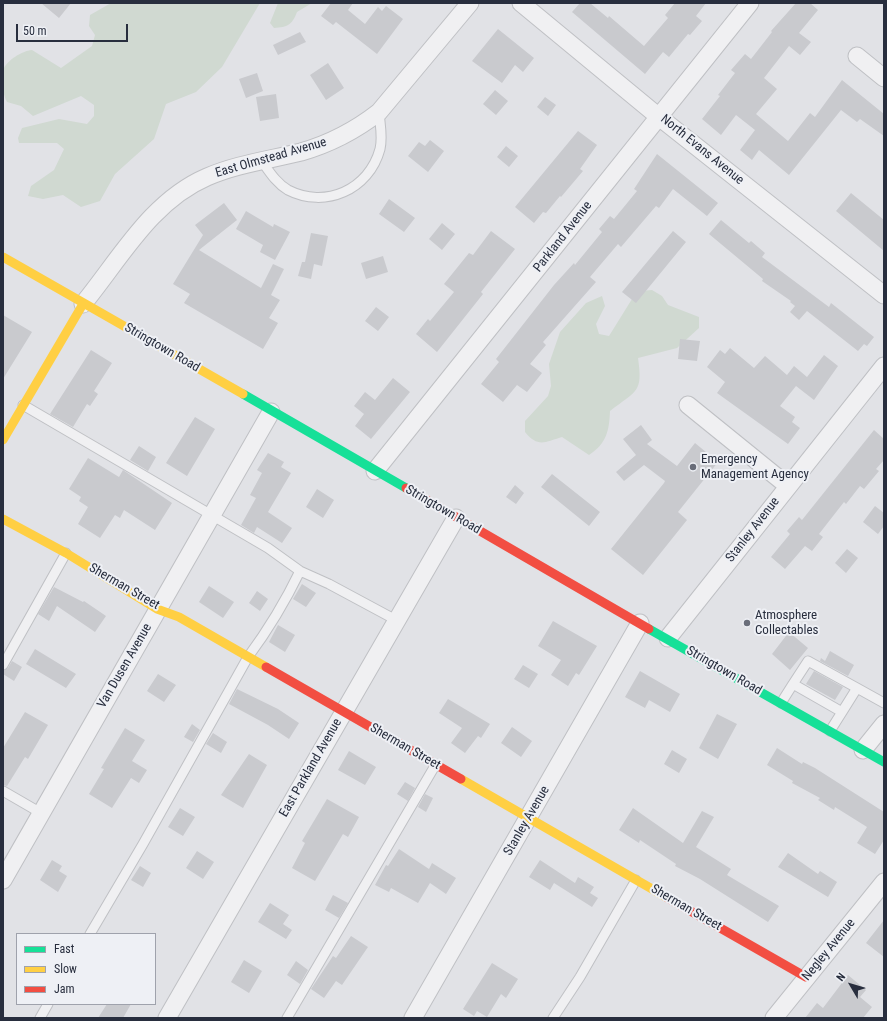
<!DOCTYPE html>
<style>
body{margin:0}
#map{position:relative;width:887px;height:1021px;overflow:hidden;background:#e1e2e6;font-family:"Roboto Condensed",sans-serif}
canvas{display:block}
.frame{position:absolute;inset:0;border:4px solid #282e3e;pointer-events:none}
.legend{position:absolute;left:16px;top:933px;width:140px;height:72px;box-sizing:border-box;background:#eef0f5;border:1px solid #9fa2ac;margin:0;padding:5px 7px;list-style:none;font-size:12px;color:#282e3e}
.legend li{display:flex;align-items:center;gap:8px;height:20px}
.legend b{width:20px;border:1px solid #9fa2ac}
.north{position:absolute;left:831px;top:965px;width:40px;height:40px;-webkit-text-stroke:3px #eef0f5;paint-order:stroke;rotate:308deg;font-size:11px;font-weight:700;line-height:16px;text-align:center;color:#282e3e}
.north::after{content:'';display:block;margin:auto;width:14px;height:18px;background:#282e3e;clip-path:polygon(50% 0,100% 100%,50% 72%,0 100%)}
.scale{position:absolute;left:16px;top:24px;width:112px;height:18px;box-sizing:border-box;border:2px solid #282e3e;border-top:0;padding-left:5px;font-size:12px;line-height:14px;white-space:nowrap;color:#282e3e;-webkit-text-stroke:3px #eef0f5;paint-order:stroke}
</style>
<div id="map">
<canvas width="887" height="1021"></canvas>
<div class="frame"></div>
<ul class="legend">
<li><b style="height:5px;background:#16e098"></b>Fast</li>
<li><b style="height:5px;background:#ffcf43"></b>Slow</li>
<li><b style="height:5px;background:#f24e42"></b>Jam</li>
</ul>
<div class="north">N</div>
<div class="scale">50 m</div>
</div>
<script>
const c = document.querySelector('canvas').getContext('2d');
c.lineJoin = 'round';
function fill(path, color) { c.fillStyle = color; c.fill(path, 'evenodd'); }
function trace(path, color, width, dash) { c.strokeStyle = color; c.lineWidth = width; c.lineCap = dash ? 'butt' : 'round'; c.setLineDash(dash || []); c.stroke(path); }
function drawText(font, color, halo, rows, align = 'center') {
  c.font = font + ' "Roboto Condensed",sans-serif'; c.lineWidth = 4; c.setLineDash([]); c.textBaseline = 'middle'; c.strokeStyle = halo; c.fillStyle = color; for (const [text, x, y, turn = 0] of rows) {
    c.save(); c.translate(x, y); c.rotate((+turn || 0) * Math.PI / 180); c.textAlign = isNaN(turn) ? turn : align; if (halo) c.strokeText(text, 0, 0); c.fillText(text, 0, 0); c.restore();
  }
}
const green = new Path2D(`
 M111,3H260L222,67L196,92L166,104L154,139L115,174L100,201L81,207L63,195L43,199L28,196L31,186L54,170L64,149L57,143H19L18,138L22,128L59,119L87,124L94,116V105L81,96L33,116L21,106L7,102C3,95 0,77 3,70C7,60 22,51 32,50L61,68L92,46L95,35L89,26L90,15Z
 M278,3H312L297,12C292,25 288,27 274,28L270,23Z
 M652,290L662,296L668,305L699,317V328L677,348L638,358C643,393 637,390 610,411C609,431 607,443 589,455L562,437C545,442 538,448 525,432V421L548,396L551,386L549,364L560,332L586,303L602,296L605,306L596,324L599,334L609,336L632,299L641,291Z`);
const building = new Path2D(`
 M41,3H71L59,18Z
 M331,3H353L348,10L365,24L378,7L382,11L386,6L403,19L377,54L336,22L333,25L321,16Z
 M580,3H590L608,18L609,16L644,46L668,18L665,15L675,3H706L696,16L702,21L690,35L688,34L669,57L663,52L645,74L572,12Z
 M796,3H810L818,10L799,33L811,42L800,55L789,46L764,78L777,89L756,114L788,141L810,113L815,117L842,80L884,114V136L860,119L857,122L841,110L789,175L759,150L752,160L740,150L755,130L736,115L721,135L702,119L720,96L718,95L735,73L731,70L745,54L751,59L772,32L771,31Z
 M498,29L534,58L523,72L515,65L502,83L472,61Z
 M300,32L306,42L278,55L273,45Z
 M328,63L344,88L326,100L310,75Z
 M257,73L263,91L246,98L239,79Z
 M495,90L508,101L496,115L483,104Z
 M276,94L279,118L260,121L256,97Z
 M545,97L556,105L548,116L537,107Z
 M578,131L597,145L580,169L583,171L561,197L560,196L546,213L543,212L534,223L515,207Z
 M430,140L444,151L428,172L408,156L419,142L425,146Z
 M506,146L518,156L509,167L497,157Z
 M657,154L718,203L707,216L673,189L659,208L656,206L621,247L618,244L590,277L596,282L543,342L546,345L530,364L542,373L527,392L517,385L503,402L481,384L499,362L496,359L554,285L574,263L575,265L602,232L599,229L610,216L614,219L637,191L634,189Z
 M851,193L884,220V251L836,211Z
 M389,199L415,218L404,232L379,214Z
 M224,203L237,220L199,250L261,288L273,264L284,269L271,295L280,300L269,318L278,323L263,349L184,303L190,294L173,284L203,235L195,225Z
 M246,211L273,227L274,224L290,232L275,260L260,252L263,245L236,229Z
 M721,220L749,243L751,241L765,253L762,257L829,307L831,303L874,337L867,346L864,344L858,351L807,311L799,320L790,312L795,306L790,302L791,301L762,281L763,279L709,234Z
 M442,223L455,234L442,250L429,239Z
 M491,231L515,249L481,292L483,294L437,352L416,334L428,319L430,321L454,292L444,284L469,253L473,255Z
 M673,231L686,242L636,303L622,292Z
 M311,233L328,236L322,266L314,264L311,279L298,276L302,262H305Z
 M383,256L388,272L366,279L361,263Z
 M376,307L389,317L378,331L365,321Z
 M3,315L32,332L3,379Z
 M680,339L700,341L697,361L678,359Z
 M730,348L754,368L765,356L787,375L794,366L807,377L824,355L838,366L814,400L796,386L780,406L795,417L792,422L800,428L788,444L717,393L725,382L707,367L720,350L725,354Z
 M91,350L112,363L94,391L98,394L90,406L87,404L73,427L50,414Z
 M393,378L410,392L371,439L355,426L364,414L354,406L365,392L375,400Z
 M195,417L215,429L187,476L166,463Z
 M641,425L652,440L647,444L677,466L695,443L718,462L678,512L687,520L643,575L611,549L664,483L665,481L644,465L624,481L616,472L636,455L623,439Z
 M874,430L884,439V460L876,469L879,471L864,489L860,486L846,504L844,502L819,534L823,537L812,551L805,546L785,569L771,557L790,534L787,531L799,517L802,520Z
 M139,446L156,457L148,471L130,460Z
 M268,453L284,462L281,467L291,473L268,512L292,528L282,543L257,527L254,533L241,525L256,498L250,495L262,473L257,470Z
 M88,458L119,477L123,470L172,503L155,530L124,510L120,518L115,515L100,538L78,524L88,507L79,501L81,497L69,489Z
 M552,474L600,512L589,526L541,487Z
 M515,485L524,493L516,504L506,497Z
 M317,489L334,500L323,518L306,507Z
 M875,506L884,513V526L878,534L863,522Z
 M847,549L858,558L846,573L835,563Z
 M302,584L316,593L306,607L293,599Z
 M209,586L234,602L223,618L199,602Z
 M54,587L83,602L84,601L106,616L95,632L57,606L49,621L38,614Z
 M257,591L268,599L260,611L249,603Z
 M553,621L597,646L579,675L576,673L568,686L551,675L561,660L538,646Z
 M278,625L295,635L285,652L269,642Z
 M789,632L808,648L790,670L772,654Z
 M35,649L76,674L66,688L26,664Z
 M830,651L854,665L848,676L820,661L821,658L825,661Z
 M12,661L22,667L14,681L3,674V671L8,668Z
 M523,665L538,674L529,688L514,679Z
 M640,671L680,694L670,712L649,700L645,708L625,697Z
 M814,671L843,687L835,700L806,684Z
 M158,674L176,685L164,702L147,691Z
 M237,689L278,709L299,723L289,739L268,725L229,704Z
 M448,699L490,724L481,738L478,736L465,753L451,743L462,728L439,713Z
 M25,712L48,725L28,759L25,757L7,786L3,785V748Z
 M717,714L737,724L718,759L699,748Z
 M192,724L200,730L193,742L184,737Z
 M512,727L532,741L521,757L501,743Z
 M125,728L145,740L132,761L147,770L139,783L131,778L112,808L89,794L104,769L101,768Z
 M213,733L227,742L221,753L206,744Z
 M777,748L802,764L803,762L815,768L884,812V840L875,854L857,843L867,827L835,807L834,810L818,800L820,798L792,783L793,781L767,765Z
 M672,750L687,759L679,773L664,764Z
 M349,751L376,767L365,785L338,770Z
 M249,754L267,765L243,808L221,795Z
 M405,782L415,788L408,801L397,794Z
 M425,794L433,798L426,812L418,807Z
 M327,799L359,817L348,837L343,834L315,881L292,868L305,843L302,841Z
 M180,808L195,817L183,836L168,827Z
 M633,808L683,843L702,811L714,817L696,847L731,869L727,875L779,906L768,922L700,879L675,866L676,864L640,840L639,843L619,830Z
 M399,849L429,869L432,863L456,878L446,894L430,883L418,903L391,888L389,892L375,885L386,865L388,866Z
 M197,851L214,862L203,879L186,868Z
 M788,853L818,874L820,871L837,882L828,897L778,867Z
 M52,860L62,866L59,871L67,876L58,892L40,880Z
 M540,860L575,883L578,877L594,887L590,893L598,898L592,907L554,883L550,890L529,877Z
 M140,866L151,873L143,887L131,880Z
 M333,895L348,903L339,918L325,910Z
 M270,903L289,915L283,924L292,930L286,939L258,922Z
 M884,920V957L866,943Z
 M351,936L368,947L342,985L336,981L324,998L311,989L333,956L336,958Z
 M244,960L262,971L249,993L231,982Z
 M296,961L308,970L300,984L287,975Z
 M492,963L518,979L506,998L501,994L487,1017L477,1011L474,1016L463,1009Z
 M848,975L866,990L860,997L872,1007L863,1018H805L817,1003L823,1008Z
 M107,1004H131L123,1018H98Z`);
const lane = new Path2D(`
 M261,160C269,171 276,183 288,190C325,209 369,190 380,149C383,137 380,125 379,112
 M23,405L268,548L300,571L329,584L396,620
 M3,665L66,553
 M793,684L808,661L857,688
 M781,703L793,684L842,712L830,731
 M842,712L857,688L884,703
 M3,791L41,813
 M90,934L143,844L248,657C268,630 285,602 300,571
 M40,1018L48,1004
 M287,1018L436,764
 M553,1018L580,977L636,880`);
const street = new Path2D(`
 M521,3L659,117L884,295
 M857,56L884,78
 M83,304C120,259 151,201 207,177C237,164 269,160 301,152C329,144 356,130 379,112L470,3
 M688,405L788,486
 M375,471L750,3
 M668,638L884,366
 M863,750L884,724
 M3,880L271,412
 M167,1018L456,518
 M413,1018L640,623
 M774,1018L884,882`);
const fast = new Path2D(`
 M243,394L406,488
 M649,629L884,762`);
const slow = new Path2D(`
 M3,257L243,394
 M3,440L83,304
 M3,519L66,553L157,609L179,617L266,667
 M461,779L666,897`);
const jam = new Path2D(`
 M406,488L649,629
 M266,667L461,779
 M666,897L806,977`);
const markers = [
 [693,467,4,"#696d79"],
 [747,623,4,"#696d79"]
];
const streetNames = [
 ["North Evans Avenue",702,150,39],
 ["East Olmstead Avenue",271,158,-16],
 ["Parkland Avenue",563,237,-52],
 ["Stringtown Road",162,348,30],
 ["Stringtown Road",443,510,30],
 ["Stanley Avenue",753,530,-52],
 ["Sherman Street",124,587,30],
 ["Van Dusen Avenue",125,666,-60],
 ["Stringtown Road",724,671,30],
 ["Sherman Street",405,747,30],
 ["East Parkland Avenue",311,768,-60],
 ["Stanley Avenue",527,821,-60],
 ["Sherman Street",686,908,30],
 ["Negley Avenue",829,950,-51]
];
const poiNames = [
 ["Emergency",701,460],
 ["Management Agency",701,475],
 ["Atmosphere",755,616],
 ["Collectables",755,631]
];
fill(green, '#d0d9d1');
fill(building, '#c9cace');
trace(lane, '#bfc0c4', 11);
trace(street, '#bfc0c4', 19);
trace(lane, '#f0f0f2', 9);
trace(street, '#f0f0f2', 17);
trace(fast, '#16e098', 9);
trace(slow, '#ffcf43', 9);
trace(jam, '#f24e42', 9);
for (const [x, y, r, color] of markers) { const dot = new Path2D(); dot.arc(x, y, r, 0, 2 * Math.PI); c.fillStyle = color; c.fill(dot); trace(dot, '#eef0f5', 1.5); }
drawText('13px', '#282e3e', '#eef0f5', streetNames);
drawText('13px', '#282e3e', '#eef0f5', poiNames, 'left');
</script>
